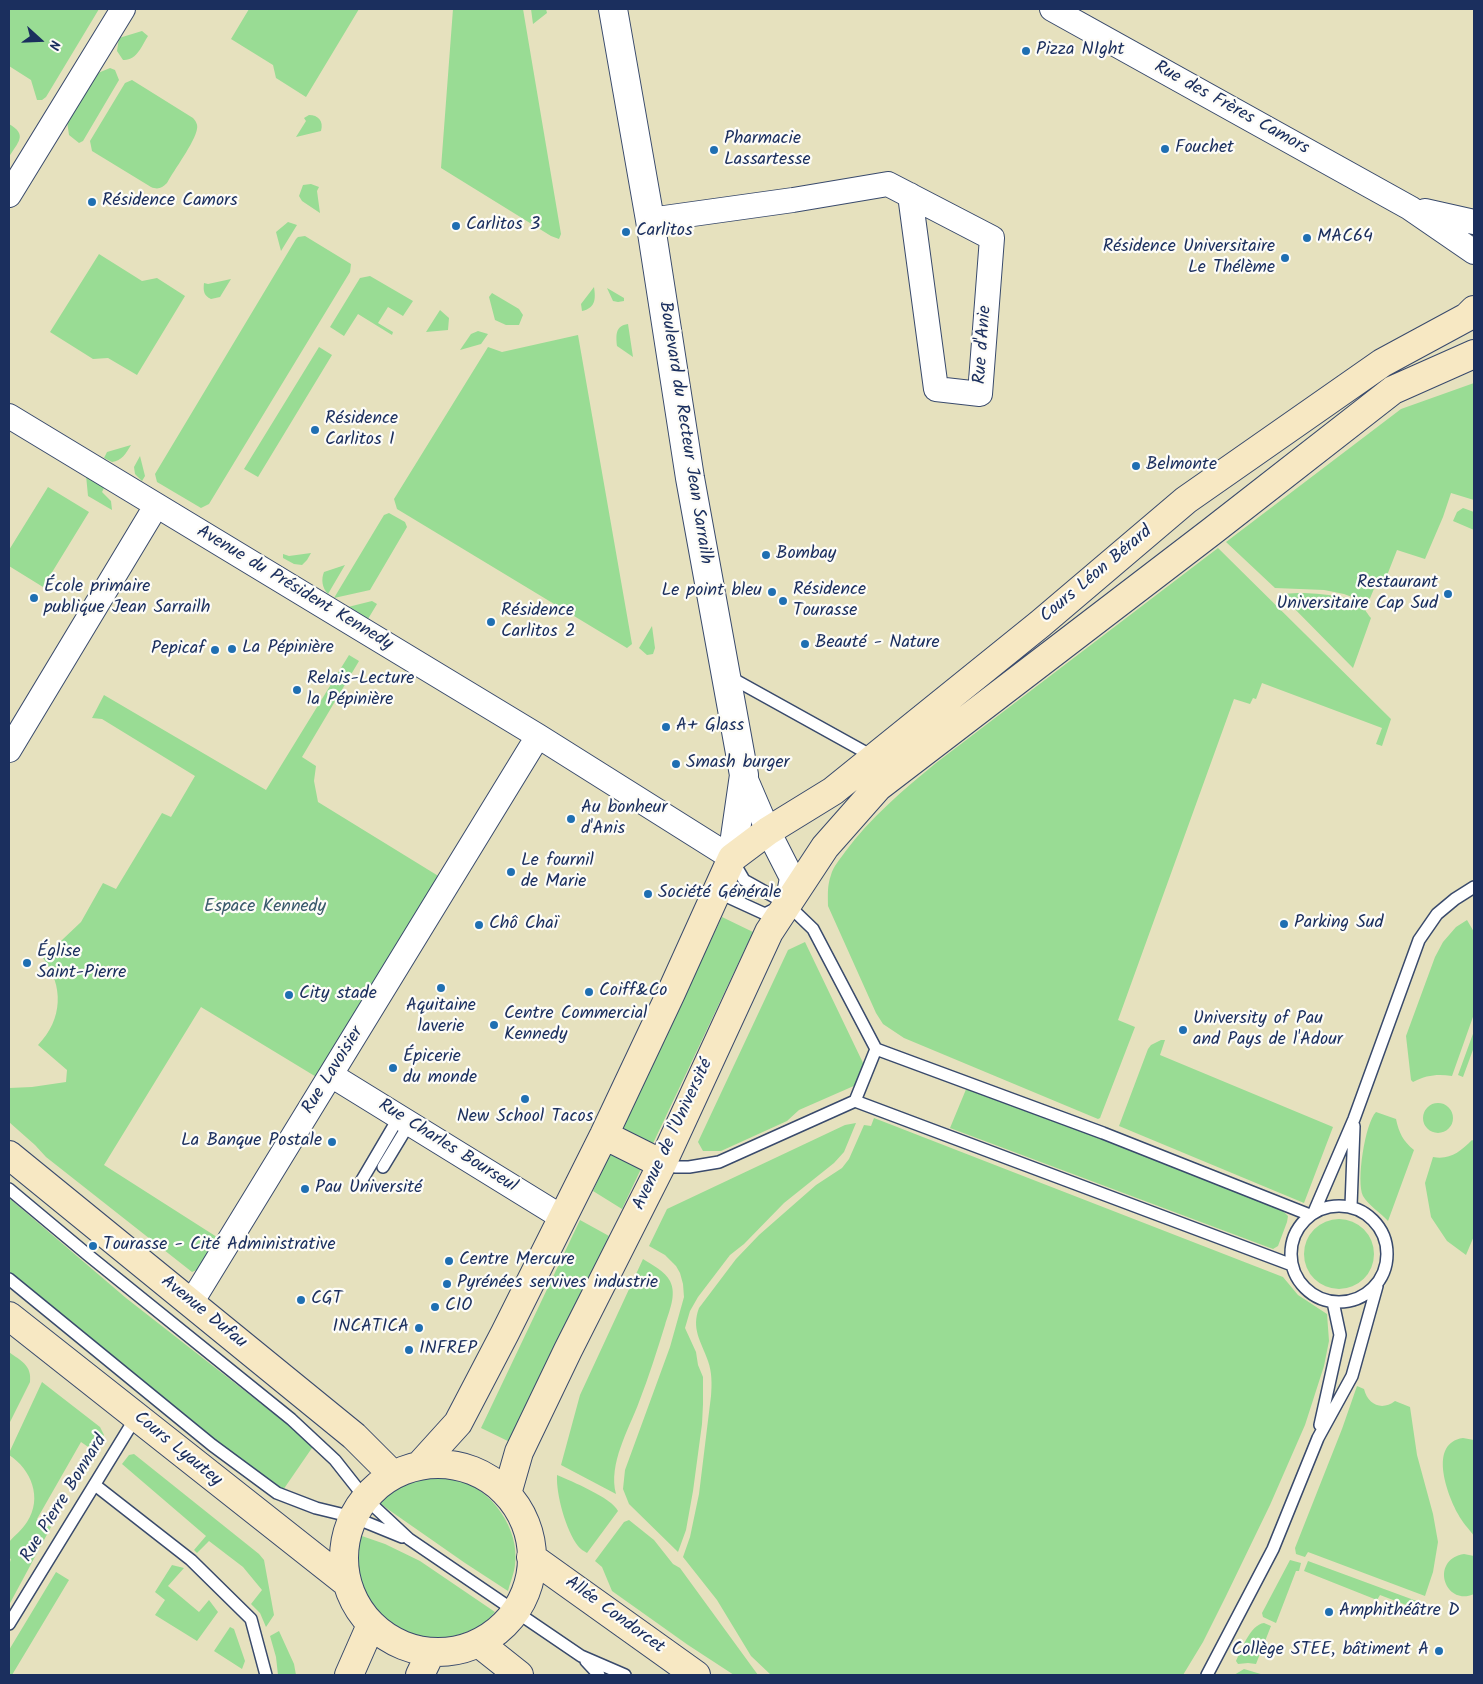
<!DOCTYPE html>
<meta charset="utf-8">
<style>
body{margin:0}
#map{position:relative;width:1483px;height:1684px;overflow:hidden;background:#e6e1be;font-family:Kalam,sans-serif}
canvas{display:block}
.frame{position:absolute;inset:0;border:10px solid #1b2f5e;pointer-events:none}
.north{position:absolute;left:15px;top:15px;width:50px;height:50px;-webkit-text-stroke:4px #fdfcf7;paint-order:stroke;rotate:110deg;font-size:14px;font-weight:700;line-height:20px;text-align:center;color:#1b2f5e}
.north::after{content:'';display:block;margin:auto;width:18px;height:22px;background:#1b2f5e;clip-path:polygon(50% 0,100% 100%,50% 72%,0 100%)}
</style>
<div id="map">
<canvas width="1483" height="1684"></canvas>
<div class="frame"></div>
<div class="north">N</div>
</div>
<script>
const c = document.querySelector('canvas').getContext('2d');
c.lineJoin = 'round';
function fill(path, color) { c.fillStyle = color; c.fill(path, 'evenodd'); }
function trace(path, color, width, dash) { c.strokeStyle = color; c.lineWidth = width; c.lineCap = dash ? 'butt' : 'round'; c.setLineDash(dash || []); c.stroke(path); }
function drawText(font, color, halo, rows, align = 'center') {
  c.font = font + ' Kalam,sans-serif'; c.lineWidth = 4.5; c.setLineDash([]); c.textBaseline = 'middle'; c.strokeStyle = halo; c.fillStyle = color; for (const [text, x, y, turn = 0] of rows) {
    c.save(); c.translate(x, y); c.rotate((+turn || 0) * Math.PI / 180); c.textAlign = isNaN(turn) ? turn : align; if (halo) c.strokeText(text, 0, 0); c.fillText(text, 0, 0); c.restore();
  }
}
const green = new Path2D(`
 M9,9H99L46,97L42,100H37L31,80L9,66Z
 M249,9H359L306,97L276,78L273,65L231,39Z
 M453,9H523L561,234L559,239L551,236L441,168Z
 M531,9H546L547,13L533,24Z
 M142,31L148,36C142,45 137,61 123,60L117,51L119,38Z
 M110,68L115,70L119,80L83,141L79,143L69,135L67,121L98,73Z
 M132,80L193,118C196,121 198,125 197,129C195,142 174,170 167,183C162,188 158,190 151,187L92,151L90,141L125,83Z
 M309,115C318,115 324,121 321,131L296,137L306,121L304,118Z
 M9,124C28,135 18,142 9,157Z
 M311,184L319,187L317,191L320,213L302,201L299,196L303,185Z
 M288,222L297,225L281,251L276,232Z
 M305,236L351,264L350,272L209,504L201,508L157,482L155,474L296,239L298,237Z
 M99,254L142,281L157,278L185,296L137,375L108,358L93,359L50,332Z
 M370,276L413,301L403,316L388,307L378,323L393,332L392,335L358,314L344,336L330,327L360,278Z
 M231,279L220,297L211,299C204,296 203,291 204,283L208,284Z
 M594,287C596,300 595,308 582,311L581,304Z
 M607,288L624,298V301L618,302L613,301Z
 M492,293L519,309L523,315L519,325H506L495,320L489,297Z
 M440,310L449,318L448,330L426,332Z
 M628,324L633,357L617,346C616,335 615,326 628,324Z
 M478,331L488,334L481,344L460,350L471,334Z
 M578,335L632,644L627,648L397,509L394,499L488,347L502,352Z
 M319,347L332,355L258,477L244,469Z
 M1474,383V500L1451,493L1443,517L1425,559L1397,550L1384,583L1376,584L1368,603L1344,594L1324,590L1275,588L1226,542L1401,409Z
 M131,445C126,453 122,461 112,462L104,458L107,452Z
 M140,456L145,476L142,481L135,474L134,467Z
 M86,475L105,486L102,492L111,501L112,510L88,496Z
 M48,487L89,512L43,587L9,566V550Z
 M1463,508L1474,512V530L1453,521L1457,512Z
 M389,513L405,522L407,527L370,590L334,598L384,515Z
 M1218,548L1391,719L1382,746L1376,744L1382,728L1262,683L1256,699L1253,698L1250,704L1234,699L1118,1020L1135,1027L1100,1118L1098,1119L904,1038L883,1024L876,1013L828,906C828,895 827,886 831,875C833,867 840,859 845,852C870,818 903,790 936,763Z
 M311,553L307,560L302,565L294,564L283,558V554L289,556Z
 M345,565L328,594C322,588 321,579 324,572Z
 M1298,593C1312,593 1351,595 1361,605C1365,609 1368,615 1371,618L1353,668L1280,594Z
 M372,601L377,604L368,619L348,607Z
 M652,626L655,648L653,654L647,655L639,648Z
 M349,655L359,661L302,757L316,766L314,781L318,802L440,877L318,1078L201,1007L104,1165L220,1239L202,1268L192,1272L46,1157L35,1145L9,1122V1088L32,1087L66,1082L67,1070L38,1045C63,1019 64,986 43,958L81,922L103,883L116,889L162,813L171,817L195,776L102,719L92,718L104,695L266,790Z
 M722,917L753,932L622,1209L593,1191L622,1125Z
 M1467,920L1474,932V1014L1452,1076C1437,1074 1427,1075 1413,1082L1411,1080L1406,1036L1435,957L1443,942L1456,927Z
 M805,942L864,1065L856,1085L799,1110L787,1121L721,1151H703L698,1142L788,950Z
 M1474,1031V1047L1463,1077L1458,1075Z
 M1161,1040H1165L1160,1055L1333,1127L1304,1203L1119,1126L1148,1049L1151,1045Z
 M967,1087L1281,1209L1288,1216L1287,1222L1278,1246L1273,1249L950,1128Z
 M1423 1118a15 15 0 1 1 30 0a15 15 0 1 1-30 0Z
 M1376,1112L1396,1119C1399,1133 1403,1141 1414,1150L1388,1221C1381,1213 1368,1205 1363,1196C1356,1182 1365,1123 1376,1112Z
 M874,1118L1283,1277L1298,1295L1327,1314L1329,1341L1324,1366L1305,1425L1270,1505L1226,1596L1203,1642L1183,1675H771L751,1656L717,1600L683,1557L690,1537L699,1494L711,1396C712,1384 712,1372 708,1361C701,1341 691,1329 699,1308L736,1259L759,1235L816,1185L842,1168L849,1159L864,1125L871,1126Z
 M856,1123L844,1152L834,1163L784,1203L744,1244L730,1255L698,1297L690,1311L685,1328L696,1352L698,1365L703,1377V1404L702,1424L693,1491L686,1530L678,1552L629,1504L623,1489L625,1470L670,1347L684,1297L683,1284L680,1273L676,1266L665,1255L649,1246L667,1209L845,1125Z
 M1472,1140L1474,1141V1236L1466,1255L1447,1241L1431,1217L1425,1183L1433,1157C1450,1160 1460,1152 1472,1140Z
 M9,1198L126,1298L314,1445L281,1493L9,1276Z
 M1304 1254a35 35 0 1 1 70 0a35 35 0 1 1-70 0Z
 M580,1220L609,1236L512,1443L481,1428Z
 M643,1259C652,1265 665,1271 670,1281C677,1295 669,1311 665,1325C657,1351 649,1376 639,1402C629,1429 608,1464 616,1494L561,1465L580,1395Z
 M9,1352C21,1361 32,1365 30,1382L9,1424Z
 M42,1382L100,1427L104,1435L94,1451L81,1442L37,1519L51,1527L9,1605V1565L11,1559L9,1558V1542C15,1535 22,1530 27,1522C43,1498 31,1469 9,1455V1453Z
 M1357,1386L1364,1389C1368,1405 1382,1411 1395,1401L1410,1407L1417,1455L1433,1514L1438,1542L1433,1572L1425,1596L1308,1552L1305,1557L1296,1554L1295,1548L1342,1429Z
 M1463,1438L1474,1440V1536C1469,1529 1462,1522 1458,1514C1447,1494 1428,1443 1463,1438Z
 M134,1454L259,1554L264,1560L274,1615L266,1627L260,1613L251,1604L262,1590L243,1567L209,1541L197,1553L194,1550L206,1536L122,1464L129,1455Z
 M557,1475C571,1481 612,1498 618,1511L587,1553C584,1551 580,1549 578,1546C566,1530 556,1495 557,1475Z
 M430,1477C439,1478 449,1477 457,1480C492,1489 520,1529 515,1565C514,1574 510,1583 508,1591L465,1563L389,1510L379,1502C392,1486 411,1481 430,1477Z
 M629,1520L654,1540L673,1564L680,1568L758,1675H734L688,1645L612,1591L602,1567L595,1561L624,1522Z
 M359,1535L385,1544L420,1561L495,1612C486,1624 470,1632 457,1635C395,1653 342,1596 359,1535Z
 M1464,1554L1474,1556V1594C1445,1607 1429,1560 1464,1554Z
 M1290,1560L1301,1563L1299,1571H1296L1276,1623L1263,1617L1262,1613Z
 M1308,1561L1422,1603L1419,1610L1380,1595L1377,1600L1304,1571Z
 M172,1565L184,1568L168,1586L199,1612L209,1600L218,1612L197,1641L155,1615L165,1600L155,1592Z
 M56,1572L69,1580L12,1675H9V1650Z
 M1264,1623L1271,1626L1256,1664L1248,1663L1238,1664L1236,1661C1242,1649 1250,1625 1264,1623Z
 M230,1627L234,1629L245,1661L242,1669L214,1651Z
 M279,1631L294,1664L296,1675H278L276,1657L270,1636Z
 M1244,1669L1264,1675H1234Z`);
const service = new Path2D(`
 M728,676L874,757
 M733,861L744,880L787,904L813,929L876,1049L1103,1133L1310,1215
 M717,892L765,914L779,907
 M855,1101L1292,1265
 M662,1164L675,1167H689L719,1162L855,1101L876,1049
 M383,1167L409,1124
 M359,1185L399,1117
 M9,1189L88,1255L291,1419L335,1460L365,1498L409,1539L581,1656L625,1675
 M1291 1254a48 48 0 1 1 96 0a48 48 0 1 1-96 0Z
 M1351,1206L1354,1126
 M1314,1212L1354,1119L1419,940L1437,914L1455,899L1474,887
 M9,1279L212,1445L277,1493L316,1508L353,1517L402,1537
 M1320,1425L1340,1335L1333,1302
 M95,1485L191,1560L251,1619L266,1675
 M9,1624L136,1417
 M586,1661L599,1675
 M1207,1675L1273,1549L1318,1438L1352,1376L1377,1286`);
const minor = new Path2D(`
 M1052,9L1410,208L1474,252
 M9,195L123,9
 M1425,211L1474,222
 M650,220L793,200L888,184L992,238L980,394L936,389L910,195
 M9,416L538,736L732,858
 M9,750L156,506
 M744,775L768,831L792,878L787,904
 M331,1075L563,1218
 M191,1303L538,736`);
const tertiary = new Path2D(`
 M613,9L650,220L690,478L744,775L732,858`);
const secondary = new Path2D(`
 M604,1135L662,1164
 M9,1155L354,1436L393,1475
 M9,1316L347,1583
 M344 1558a94 94 0 1 1 188 0a94 94 0 1 1-188 0Z
 M420,1465L458,1423L505,1333L604,1135L671,993L732,858L768,831L833,791L1040,624L1186,500L1382,363L1467,317L1474,310
 M507,1494L519,1452L568,1350L662,1164L769,932L825,847L878,787L1211,532L1393,390L1474,354
 M531,1557L696,1675
 M480,1644L519,1675
 M349,1675L371,1625
 M420,1675L431,1652`);
const markers = [
 [1026,51,5,"#1f6fb2"],
 [1165,149,5,"#1f6fb2"],
 [714,150,5,"#1f6fb2"],
 [92,202,5,"#1f6fb2"],
 [456,226,5,"#1f6fb2"],
 [626,232,5,"#1f6fb2"],
 [1307,238,5,"#1f6fb2"],
 [1285,258,5,"#1f6fb2"],
 [315,430,5,"#1f6fb2"],
 [1136,466,5,"#1f6fb2"],
 [766,555,5,"#1f6fb2"],
 [772,592,5,"#1f6fb2"],
 [1448,594,5,"#1f6fb2"],
 [34,598,5,"#1f6fb2"],
 [783,601,5,"#1f6fb2"],
 [491,622,5,"#1f6fb2"],
 [805,644,5,"#1f6fb2"],
 [232,649,5,"#1f6fb2"],
 [215,650,5,"#1f6fb2"],
 [297,690,5,"#1f6fb2"],
 [666,727,5,"#1f6fb2"],
 [676,764,5,"#1f6fb2"],
 [571,819,5,"#1f6fb2"],
 [511,872,5,"#1f6fb2"],
 [648,894,5,"#1f6fb2"],
 [1284,924,5,"#1f6fb2"],
 [479,925,5,"#1f6fb2"],
 [27,963,5,"#1f6fb2"],
 [441,988,5,"#1f6fb2"],
 [589,992,5,"#1f6fb2"],
 [289,995,5,"#1f6fb2"],
 [494,1025,5,"#1f6fb2"],
 [1183,1030,5,"#1f6fb2"],
 [393,1068,5,"#1f6fb2"],
 [525,1099,5,"#1f6fb2"],
 [332,1142,5,"#1f6fb2"],
 [305,1189,5,"#1f6fb2"],
 [93,1246,5,"#1f6fb2"],
 [449,1261,5,"#1f6fb2"],
 [447,1284,5,"#1f6fb2"],
 [301,1300,5,"#1f6fb2"],
 [435,1307,5,"#1f6fb2"],
 [419,1328,5,"#1f6fb2"],
 [409,1350,5,"#1f6fb2"],
 [1329,1612,5,"#1f6fb2"],
 [1439,1651,5,"#1f6fb2"]
];
const poiNames = [
 ["Pizza NIght",1036,51],
 ["Pharmacie",724,140],
 ["Lassartesse",724,161],
 ["Fouchet",1175,149],
 ["Résidence Camors",102,202],
 ["Carlitos 3",466,226],
 ["Carlitos",636,232],
 ["MAC64",1317,238],
 ["Résidence Universitaire",1275,248,"right"],
 ["Le Thélème",1275,269,"right"],
 ["Résidence",325,420],
 ["Carlitos I",325,441],
 ["Belmonte",1146,466],
 ["Bombay",776,555],
 ["Restaurant",1438,584,"right"],
 ["Universitaire Cap Sud",1438,605,"right"],
 ["École primaire",44,588],
 ["publique Jean Sarrailh",44,609],
 ["Résidence",793,591],
 ["Tourasse",793,612],
 ["Le point bleu",762,592,"right"],
 ["Résidence",501,612],
 ["Carlitos 2",501,633],
 ["Beauté - Nature",815,644],
 ["La Pépinière",242,649],
 ["Pepicaf",205,650,"right"],
 ["Relais-Lecture",307,680],
 ["la Pépinière",307,701],
 ["A+ Glass",676,727],
 ["Smash burger",686,764],
 ["Au bonheur",581,809],
 ["d'Anis",581,830],
 ["Le fournil",521,862],
 ["de Marie",521,883],
 ["Société Générale",658,894],
 ["Parking Sud",1294,924],
 ["Chô Chaï",489,925],
 ["Église",37,953],
 ["Saint-Pierre",37,974],
 ["Coiff&Co",599,992],
 ["City stade",299,995],
 ["Aquitaine",441,1007,"center"],
 ["laverie",441,1028,"center"],
 ["Centre Commercial",504,1015],
 ["Kennedy",504,1036],
 ["University of Pau",1193,1020],
 ["and Pays de l'Adour",1193,1041],
 ["Épicerie",403,1058],
 ["du monde",403,1079],
 ["New School Tacos",525,1118,"center"],
 ["La Banque Postale",322,1142,"right"],
 ["Pau Université",315,1189],
 ["Tourasse - Cité Administrative",103,1246],
 ["Centre Mercure",459,1261],
 ["Pyrénées servives industrie",457,1284],
 ["CGT",311,1300],
 ["CIO",445,1307],
 ["INCATICA",409,1328,"right"],
 ["INFREP",419,1350],
 ["Amphithéâtre D",1339,1612],
 ["Collège STEE, bâtiment A",1429,1651,"right"]
];
const streetNames = [
 ["Rue des Frères Camors",1231,109,29],
 ["Rue d'Anie",984,345,-86],
 ["Boulevard du Recteur Jean Sarrailh",684,433,81],
 ["Cours Léon Bérard",1097,575,-40],
 ["Avenue du Président Kennedy",294,589,31],
 ["Rue Lavoisier",334,1071,-58],
 ["Avenue de l'Université",674,1135,-65],
 ["Rue Charles Bourseul",447,1147,32],
 ["Avenue Dufau",203,1313,39],
 ["Cours Lyautey",177,1450,39],
 ["Rue Pierre Bonnard",65,1499,-58],
 ["Allée Condorcet",614,1616,36]
];
const parkNames = [
 ["Espace Kennedy",265,908]
];
fill(green, '#99dc94');
trace(service, '#394a6c', 14);
trace(minor, '#394a6c', 26);
trace(tertiary, '#394a6c', 30);
trace(secondary, '#394a6c', 30);
trace(service, '#fff', 11);
trace(minor, '#fff', 24);
trace(tertiary, '#fff', 28);
trace(secondary, '#f7e8c3', 28);
for (const [x, y, r, color] of markers) { const dot = new Path2D(); dot.arc(x, y, r, 0, 2 * Math.PI); c.fillStyle = color; c.fill(dot); trace(dot, '#fdfcf7', 2); }
drawText('18px', '#1b2f5e', '#fdfcf7', poiNames, 'left');
drawText('18px', '#1b2f5e', '#fdfcf7', streetNames);
drawText('18px', '#3a5a6c', '#fdfcf7', parkNames);
</script>
